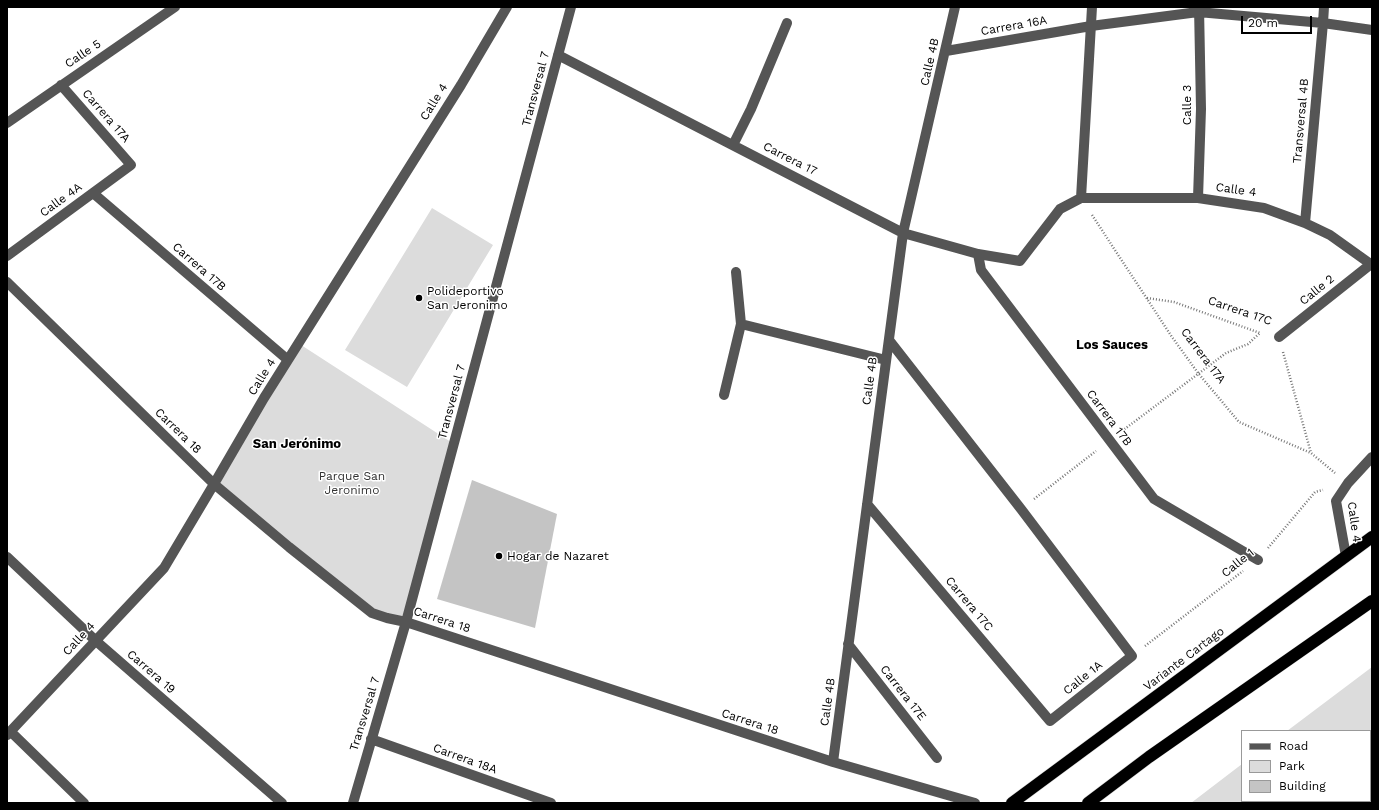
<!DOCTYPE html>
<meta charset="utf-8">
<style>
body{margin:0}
#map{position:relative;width:1379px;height:810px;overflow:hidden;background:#fff;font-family:"Work Sans",sans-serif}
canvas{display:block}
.frame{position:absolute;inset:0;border:8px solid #000;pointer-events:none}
.legend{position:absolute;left:1241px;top:730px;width:130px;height:72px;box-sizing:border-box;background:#fff;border:1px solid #999;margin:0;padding:5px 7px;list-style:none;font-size:12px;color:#000}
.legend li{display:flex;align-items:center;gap:8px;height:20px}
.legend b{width:20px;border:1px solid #999}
.scale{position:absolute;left:1241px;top:16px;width:71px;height:18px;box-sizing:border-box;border:2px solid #000;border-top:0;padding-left:5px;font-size:12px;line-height:14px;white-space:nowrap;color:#000;-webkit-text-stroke:3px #fff;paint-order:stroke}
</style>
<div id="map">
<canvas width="1379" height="810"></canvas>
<div class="frame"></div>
<ul class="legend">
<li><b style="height:5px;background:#555"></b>Road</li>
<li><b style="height:11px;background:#dcdcdc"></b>Park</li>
<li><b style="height:11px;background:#c4c4c4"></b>Building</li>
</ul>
<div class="scale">20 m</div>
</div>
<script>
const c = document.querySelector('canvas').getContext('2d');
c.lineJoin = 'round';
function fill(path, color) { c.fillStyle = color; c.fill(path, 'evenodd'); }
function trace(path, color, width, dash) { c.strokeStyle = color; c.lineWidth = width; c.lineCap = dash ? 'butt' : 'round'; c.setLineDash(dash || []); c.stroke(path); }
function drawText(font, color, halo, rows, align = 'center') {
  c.font = font + ' "Work Sans",sans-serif'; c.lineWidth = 3; c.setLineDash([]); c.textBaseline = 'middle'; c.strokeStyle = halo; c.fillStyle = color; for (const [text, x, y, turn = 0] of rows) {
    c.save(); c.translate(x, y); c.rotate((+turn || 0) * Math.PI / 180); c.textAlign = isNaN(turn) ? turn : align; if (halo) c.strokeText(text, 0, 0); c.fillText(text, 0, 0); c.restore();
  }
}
const green = new Path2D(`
 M432,208L493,245L407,387L345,350Z
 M298,343L454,444L406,622L368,609L214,484Z
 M1372,667V803H1191L1242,764V801H1370V731H1287Z`);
const building = new Path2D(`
 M472,480L557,514L535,628L437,599Z`);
const path = new Path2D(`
 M1092,215L1172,337L1198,373L1239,422L1311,453L1335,473
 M1147,298L1174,302L1260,333
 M1283,352L1311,453
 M1122,431L1226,353L1248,344L1260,333
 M1034,499L1096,451
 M1268,548L1315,492L1323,490
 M1145,646L1243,571`);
const minor = new Path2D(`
 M946,51L1091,26L1198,12L1323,23L1372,30
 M558,55L903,233L978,254L1020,261L1060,209L1081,198H1198L1264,208L1305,223L1330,235L1372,265
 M7,123L175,7
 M733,145L751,109L787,23
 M93,193L288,360
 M1081,198L1092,7
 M1198,198L1201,109L1199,7
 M1305,223L1323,23L1324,7
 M978,254L981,270L1154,499L1258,560
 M7,256L131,165L61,85
 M7,282L214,484L289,547L372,613L387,618L406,622L833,762L975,803
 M741,324L886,360
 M1279,337L1371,264
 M724,395L741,324L736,272
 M867,504L1050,721L1132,656L1021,509L889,340
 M1346,556L1336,501L1348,483L1372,457
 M7,557L96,641L282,803
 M848,644L937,758
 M10,731L84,803
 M7,735L164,568L214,484L264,398L461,85L507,7
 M371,739L551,803
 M833,762L903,233L955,7
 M353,803L406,622L571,7`);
const highway = new Path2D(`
 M1012,803L1372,537
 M1088,803L1149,757L1372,601`);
const markers = [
 [419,298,4,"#000"],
 [499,556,4,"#000"]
];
const streetNames = [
 ["Carrera 16A",1014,26,-10],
 ["Calle 5",83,54,-34],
 ["Calle 4B",930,62,-77],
 ["Transversal 7",536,89,-75],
 ["Calle 4",434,102,-58],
 ["Calle 3",1187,105,-90],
 ["Carrera 17A",106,116,49],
 ["Transversal 4B",1301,121,-85],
 ["Carrera 17",790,159,27],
 ["Calle 4",1236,190,8],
 ["Calle 4A",61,200,-36],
 ["Carrera 17B",199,267,41],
 ["Calle 2",1317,290,-39],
 ["Carrera 17C",1240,311,19],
 ["Carrera 17A",1203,356,53],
 ["Calle 4",262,377,-58],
 ["Calle 4B",870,381,-82],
 ["Transversal 7",452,402,-75],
 ["Carrera 17B",1109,418,53],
 ["Carrera 18",178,431,44],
 ["Calle 4",1354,522,82],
 ["Calle 1",1238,563,-39],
 ["Carrera 17C",969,604,50],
 ["Carrera 18",442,620,18],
 ["Calle 4",79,639,-47],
 ["Variante Cartago",1184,659,-37],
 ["Carrera 19",151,672,41],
 ["Calle 1A",1083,678,-39],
 ["Carrera 17E",903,693,52],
 ["Calle 4B",828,702,-82],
 ["Transversal 7",365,714,-73],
 ["Carrera 18",750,722,18],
 ["Carrera 18A",465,759,20]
];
const poiNames = [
 ["Polideportivo",427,291],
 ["San Jeronimo",427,305],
 ["Hogar de Nazaret",507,556]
];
const parkNames = [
 ["Parque San",352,476],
 ["Jeronimo",352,490]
];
const neighbourhoodNames = [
 ["Los Sauces",1112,345],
 ["San Jerónimo",297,444]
];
fill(green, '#dcdcdc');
fill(building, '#c4c4c4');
trace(highway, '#dbdbdb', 13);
trace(path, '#777', 2.5, [1, 2]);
trace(minor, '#555', 10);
trace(highway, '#000', 12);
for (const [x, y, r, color] of markers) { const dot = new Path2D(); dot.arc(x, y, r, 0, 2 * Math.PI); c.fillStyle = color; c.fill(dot); trace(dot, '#fff', 1.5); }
drawText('12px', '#000', '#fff', streetNames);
drawText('12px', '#000', '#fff', poiNames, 'left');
drawText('12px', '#333', '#fff', parkNames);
drawText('bold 13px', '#000', '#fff', neighbourhoodNames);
</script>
